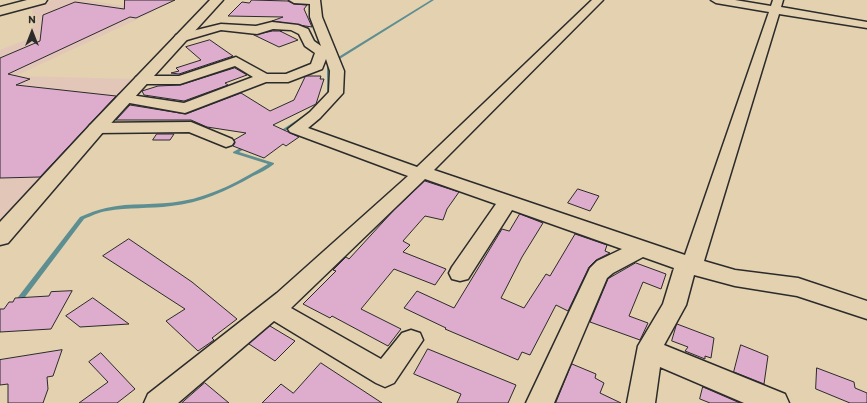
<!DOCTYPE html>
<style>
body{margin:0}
#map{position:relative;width:867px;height:403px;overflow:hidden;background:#e3d1af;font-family:Itim,sans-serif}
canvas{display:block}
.north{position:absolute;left:12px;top:12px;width:40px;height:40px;-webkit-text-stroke:3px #e3d1af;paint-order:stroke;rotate:0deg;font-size:11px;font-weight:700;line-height:16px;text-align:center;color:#2b2b2b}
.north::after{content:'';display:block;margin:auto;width:14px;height:18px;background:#2b2b2b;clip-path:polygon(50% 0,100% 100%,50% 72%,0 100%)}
</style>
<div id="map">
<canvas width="867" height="403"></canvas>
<div class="north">N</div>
</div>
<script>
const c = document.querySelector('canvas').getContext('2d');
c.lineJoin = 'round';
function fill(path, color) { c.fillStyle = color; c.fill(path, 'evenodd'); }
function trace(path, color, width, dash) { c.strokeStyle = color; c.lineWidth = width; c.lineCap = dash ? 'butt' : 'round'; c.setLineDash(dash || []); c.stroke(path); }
const built = new Path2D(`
 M53,0H86L155,11L15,76L134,79L0,226V50L31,38L33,31L32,6Z`);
const stream = new Path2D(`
 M431,0H434L330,65L331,95L328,98H326L325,97L327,95V64Z
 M303,116H305L306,117L280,134H278L277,133Z
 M244,146H248V147L239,152L274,163V164C268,169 260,173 253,176C227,191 200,203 171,206C149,209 128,207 107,211C99,212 91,216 84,219L19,305H15L14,303L15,301L80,217C89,213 97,210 106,208C131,202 157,206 182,201C213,196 241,180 268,164L233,153V152Z`);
const building = new Path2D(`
 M125,0H175L136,18L130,17L8,74L30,79L16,85L116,96L40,177L0,178V58L40,41L43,15L75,2L124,9Z
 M252,0L288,1L294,4L307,5L304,9L312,27L272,21L283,17L228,16L242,2L249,3Z
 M273,31H282H280L298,40L279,47L254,35Z
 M210,40L233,56L179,74L171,73L179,71L176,68L201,60L186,47Z
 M235,68L247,75L225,83L228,85L184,101L144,95L142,91L158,86L180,85Z
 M307,76H321L320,79H324L316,104L273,125L299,137L286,146L283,144L264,158L233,146L235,143L234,140L246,133L207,127L191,120H116L130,105L186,114L241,93L270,111L294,100L305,77Z
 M157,134H174L170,140H153Z
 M425,181L459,192L447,209L443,220L425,216L403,241L410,245L403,252L446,269L435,285L394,269L361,309L401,329L388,346L332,316L330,318L303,304L336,271L333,270L346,257L349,259L394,210Z
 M578,189L599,196L590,211L568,203Z
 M520,214L543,223L522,257L501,298L524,308L546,274L550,276L575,234L607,245L605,251L610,253L596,260L589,267L568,311L556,305L530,355L522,352L518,360L445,329L446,328L404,308L417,291L454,308L502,229L509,231Z
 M129,239L192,282L237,319L212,338L214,340L198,351L166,321L185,309L103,256Z
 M636,263L666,274L661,289L643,282L629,316L648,323L640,340L590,322L608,279Z
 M72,291L51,329L0,332V309H4L9,302H13L15,298L49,296L51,292Z
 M93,298L129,324L80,327L66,316Z
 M677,324L714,338L711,358L705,356V359L685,351L688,347L672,341Z
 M270,326L295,341L275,361L249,344Z
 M741,345L768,356L764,384L734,372Z
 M428,349L516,385L508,403H457L461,394L414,374Z
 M62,350L53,376L47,377L48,389L43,403H8V384L0,385V360Z
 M101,353L135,389L117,403H79L108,382L89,362Z
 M321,363L382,403H262L281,384L293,393Z
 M572,364L596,374L595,378L604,383L600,393L621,403H556Z
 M817,368L854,382L855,388L867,393V403H850L816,389Z
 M205,383L229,403H182Z
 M703,387L740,403H710L700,399Z`);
const street = new Path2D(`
 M289,0H320L322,17L344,71L343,93L320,118L308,128L417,167L592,0H603L434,170L685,255L769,12L716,3L711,0H735L771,6L773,0H783L781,7L867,22V28L779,14L704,261L735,270L798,278L867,301V319L797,296L735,286L694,275L686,305L664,345L785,394L789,403H744L660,367L655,403H627L638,346L663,304L674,268L643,257L613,273L607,278L554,403H526L590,268L597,261L622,249L512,210L468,279L460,281L452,279L449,273L452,267L496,204L425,179L291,308L381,359L402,333L411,330L420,333L423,340L394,383L385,387L376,383L274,321L178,403H144L148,394L277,293L408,176L290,132L288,129L310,112L329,92L330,71L326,59L322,69L288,82H266L185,113L124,102L119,101L117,98L119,95L124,94L184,103L253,77L235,66L180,84H141L136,83L134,80L136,77L141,76H179L236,57L267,74H286L311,64L315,53L305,46L299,34L291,30L273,29L257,34L221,30L180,42L174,38L176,35L221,24L256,26L272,22L298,25L308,29L314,41L321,46L310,17V4L294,3Z
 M191,122L232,139L234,142L232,145L226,147L189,132L96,133L90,131L88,128L90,125L96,123Z`);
const secondary = new Path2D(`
 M210,0H223L104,131L8,243L0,245V222L92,123Z`);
const highway = new Path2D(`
 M27,0H47L45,3L0,15V7Z`);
fill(built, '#e2c6b8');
fill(stream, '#5d8e91');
fill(building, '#deadcd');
trace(building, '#2b2b2b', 1);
trace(street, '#2b2b2b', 3);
trace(secondary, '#2b2b2b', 3);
trace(highway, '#2b2b2b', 3);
fill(street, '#e3d1af');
fill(secondary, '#e3d1af');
fill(highway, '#e3d1af');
</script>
